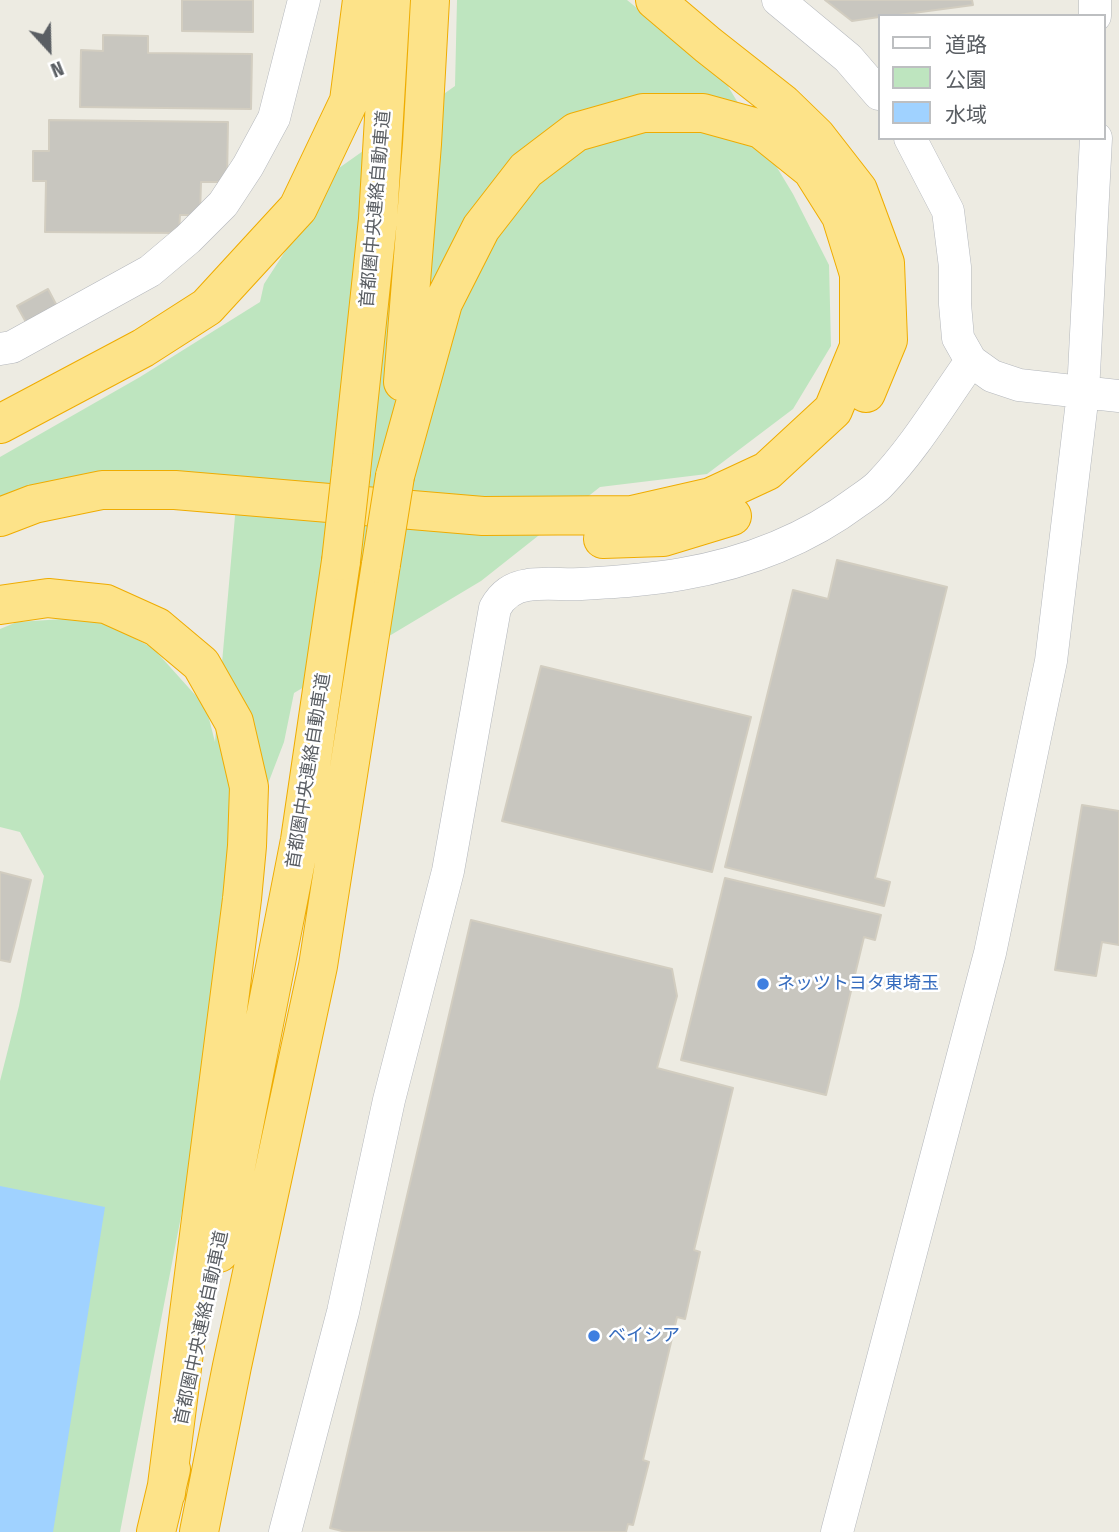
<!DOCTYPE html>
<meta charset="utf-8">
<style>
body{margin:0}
#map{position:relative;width:1119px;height:1532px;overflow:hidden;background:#edebe2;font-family:"Fira Sans Condensed","Noto Sans JP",sans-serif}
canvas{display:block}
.legend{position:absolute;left:878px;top:14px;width:228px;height:126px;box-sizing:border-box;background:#fff;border:2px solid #bdbfc1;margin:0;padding:9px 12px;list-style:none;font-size:21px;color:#5a5e63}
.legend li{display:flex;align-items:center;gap:14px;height:35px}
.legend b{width:35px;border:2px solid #bdbfc1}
.north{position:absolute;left:14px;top:14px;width:70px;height:70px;-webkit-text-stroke:5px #fff;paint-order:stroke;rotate:158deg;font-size:19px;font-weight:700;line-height:28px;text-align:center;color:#5a5e63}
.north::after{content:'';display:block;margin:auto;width:24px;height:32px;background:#5a5e63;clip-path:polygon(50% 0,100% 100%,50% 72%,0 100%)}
</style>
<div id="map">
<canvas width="1119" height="1532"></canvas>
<ul class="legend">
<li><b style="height:9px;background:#fff"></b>道路</li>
<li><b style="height:19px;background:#bee5bf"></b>公園</li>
<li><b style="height:19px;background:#a0d2ff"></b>水域</li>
</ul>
<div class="north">N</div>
</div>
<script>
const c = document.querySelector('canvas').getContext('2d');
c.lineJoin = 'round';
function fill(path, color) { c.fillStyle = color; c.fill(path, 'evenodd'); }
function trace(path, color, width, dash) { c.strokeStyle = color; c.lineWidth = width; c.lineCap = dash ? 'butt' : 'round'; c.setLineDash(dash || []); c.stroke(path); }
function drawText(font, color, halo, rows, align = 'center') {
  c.font = font + ' "Fira Sans Condensed","Noto Sans JP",sans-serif'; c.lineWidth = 5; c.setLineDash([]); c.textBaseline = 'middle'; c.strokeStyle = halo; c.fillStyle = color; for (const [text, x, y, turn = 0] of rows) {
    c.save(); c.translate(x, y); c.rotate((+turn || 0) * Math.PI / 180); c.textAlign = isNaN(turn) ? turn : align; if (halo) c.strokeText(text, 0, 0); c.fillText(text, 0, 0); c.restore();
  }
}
const green = new Path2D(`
 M457,0H627L723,78L793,194L829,265L831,346L793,409L707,474L600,487L481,581L294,693L284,742L226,893L184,1201L120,1532H0V1081L19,1006L44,876L20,832L0,827V629L17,622L94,617L153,648L206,707L215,742L238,482L0,503V457L140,377L260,302L264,284L339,168L455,86Z`);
const water = new Path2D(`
 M0,1186L105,1207L53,1532H0Z`);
const building = new Path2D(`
 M182,0H253V32L182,31Z
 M825,0H972L973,5L891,16H879V17L852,21Z
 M103,35L148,36V53L252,54L251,109L80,107L81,50L103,51Z
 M49,120L228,122L227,182H201L200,215H180L179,233L45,232L46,181H33V151H49Z
 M48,289L58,308L27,324L17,306Z
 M837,560L947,587L875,878L890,882L884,906L725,867L793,590L828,599Z
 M541,666L751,717L712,872L502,821Z
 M1082,805L1119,811V945L1102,942L1096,976L1055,970Z
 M0,872L31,880L10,962L0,960Z
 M725,878L881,915L875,940L864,937L826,1095L681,1060Z
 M471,920L672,969L677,996L657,1068L733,1088L694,1250L700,1252L685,1319L677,1317L643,1460L649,1462L633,1525L628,1524L626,1532H346L330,1528Z`);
const minor = new Path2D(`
 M778,0L848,58L879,94
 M1095,0V16
 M0,349L12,347L150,271L188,239L223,204L248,166L274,118L304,0
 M971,361L992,376L1019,385L1119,396
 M285,1532L343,1312L389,1100L448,871L495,608C502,595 513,587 528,585C545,582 564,585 581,584C615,582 649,580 682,574C746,563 806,540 858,501C865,496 873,491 879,485C914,449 942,402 971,361L958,338L955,304V267L948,211L910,138
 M837,1532L990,953L1051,661L1083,393L1096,138`);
const highway = new Path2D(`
 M655,0L708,45L783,104L816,136L858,190L885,263L888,340L866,393
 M403,382L422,144L430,0
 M0,424L143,348L207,307L298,208L349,101L362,0
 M351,472L378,219L391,0
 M0,517L34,504L102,490H175L483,516L632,515L711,497L767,471L833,410L859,347V274L841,216L812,170L761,129L703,113H643L576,132L526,170L481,228L443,303L395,476
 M603,539L663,537L732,516
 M0,605L48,598L106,604L157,627L201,664L234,722L249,787L247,846L242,899L166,1493
 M219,1253L300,840L341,561
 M156,1532L171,1469
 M199,1532L232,1366L318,966L381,564`);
const highwayBridge = new Path2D(`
 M341,561L351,472
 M381,564L395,476`);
const markers = [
 [763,984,7,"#3f7fe0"],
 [594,1336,7,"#3f7fe0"]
];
const streetNames = [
 ["首都圏中央連絡自動車道",376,209,-85],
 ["首都圏中央連絡自動車道",309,771,-81],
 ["首都圏中央連絡自動車道",202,1328,-78]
];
const shopNames = [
 ["ネッツトヨタ東埼玉",777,984],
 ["ベイシア",608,1336]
];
fill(green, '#bee5bf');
fill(water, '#a0d2ff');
fill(building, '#c8c6bf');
trace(building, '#d2cdc0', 2);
trace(minor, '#b4b7bc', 33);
trace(highway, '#efac00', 40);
trace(minor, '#fff', 32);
trace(highway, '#fde389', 38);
trace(highwayBridge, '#efac00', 40, []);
trace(highwayBridge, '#fde389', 38);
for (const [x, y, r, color] of markers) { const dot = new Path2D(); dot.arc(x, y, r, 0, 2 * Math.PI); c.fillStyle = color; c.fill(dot); trace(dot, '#fff', 2.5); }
drawText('18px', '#5a5e63', '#fff', streetNames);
drawText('18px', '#366cbe', '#fff', shopNames, 'left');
</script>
